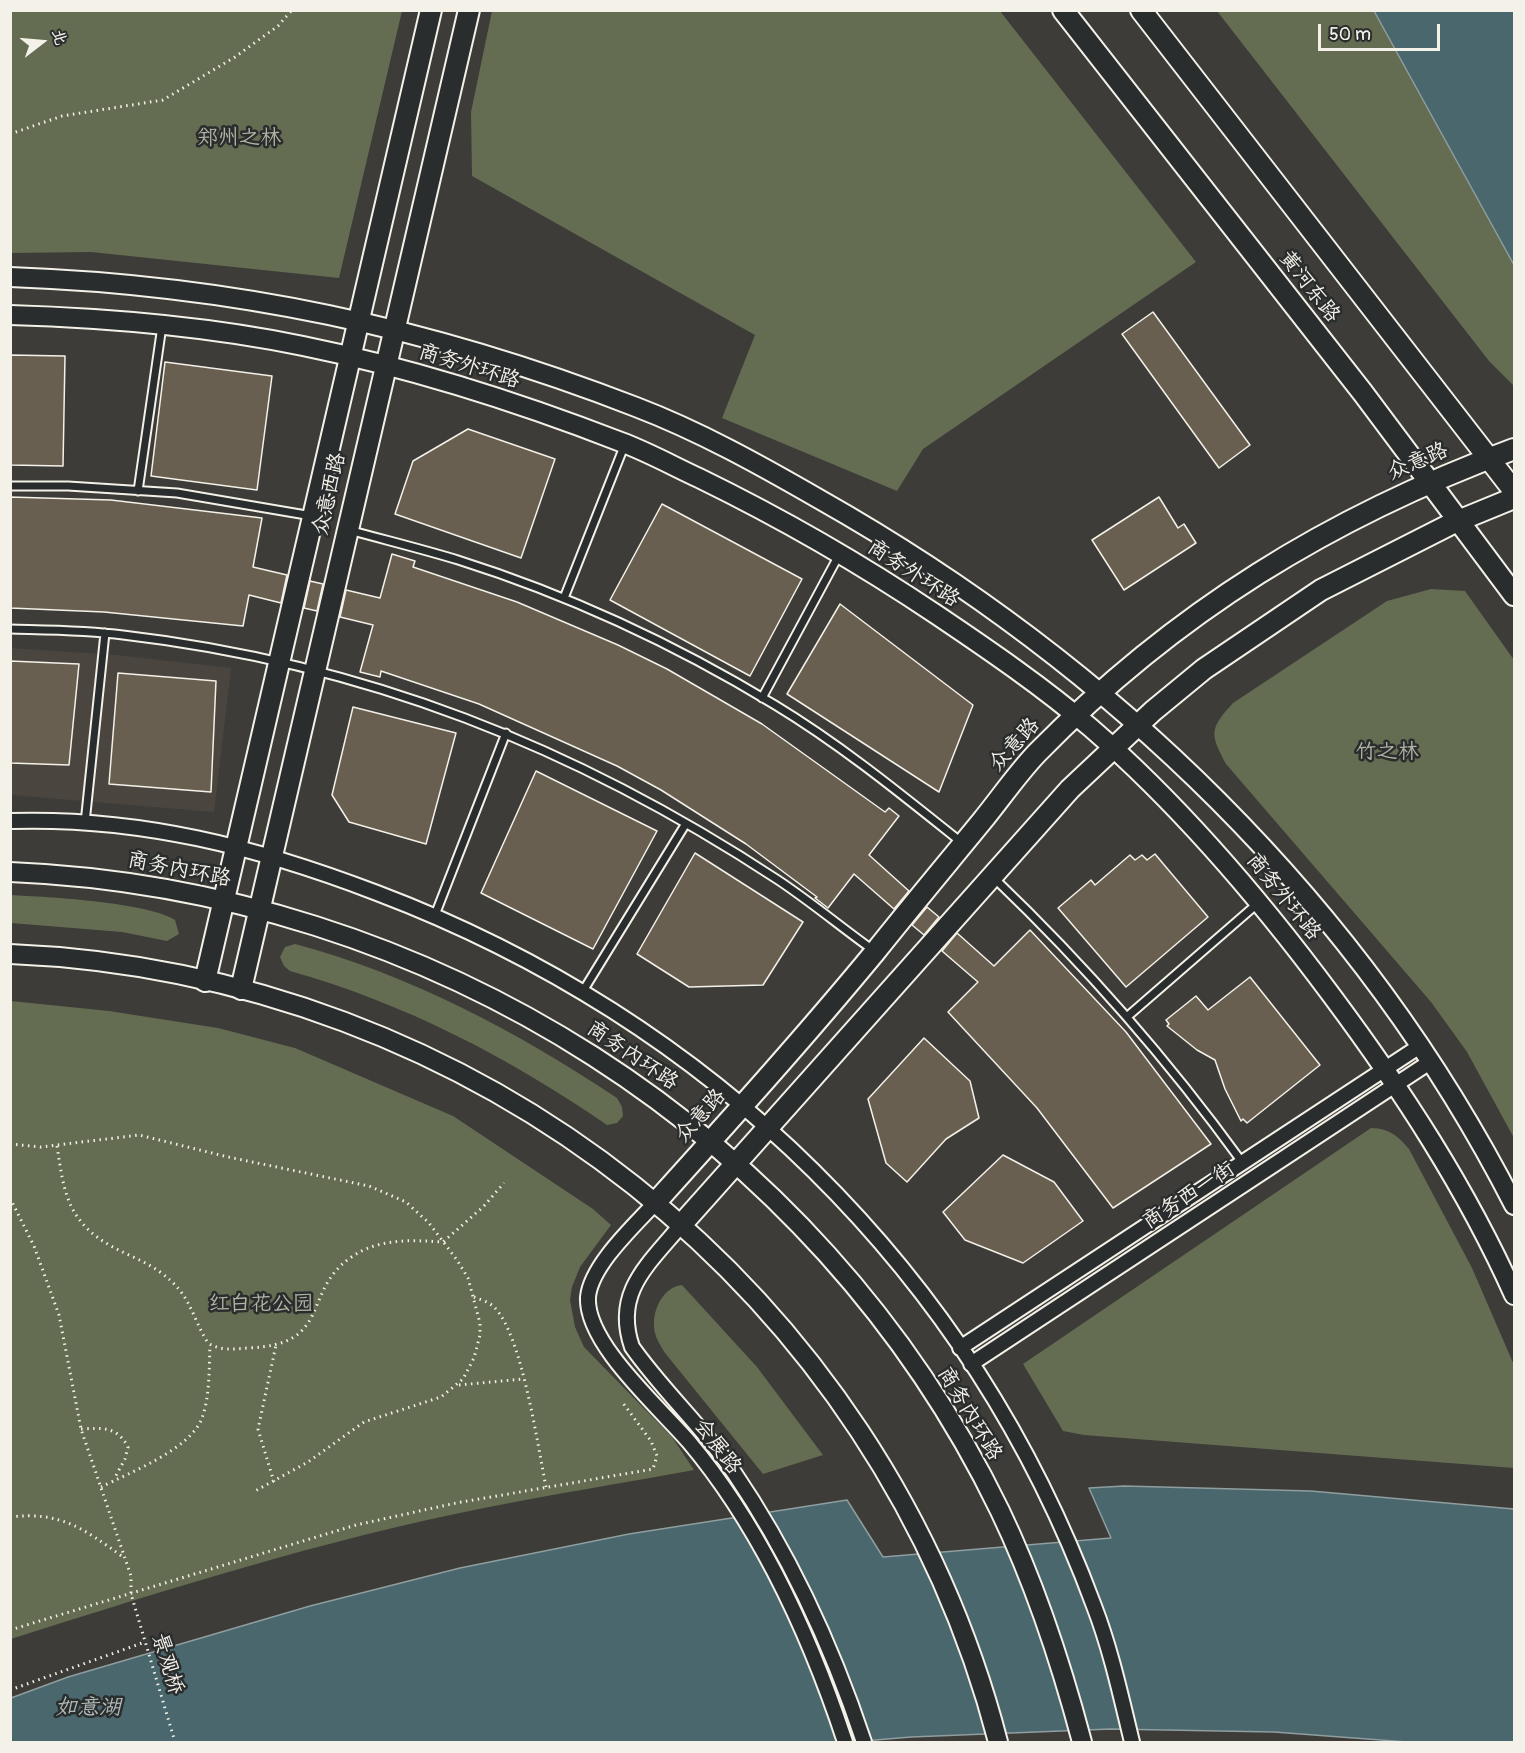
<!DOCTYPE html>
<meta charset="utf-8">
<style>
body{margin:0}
#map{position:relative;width:1525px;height:1753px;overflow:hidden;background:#3d3c38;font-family:Pangolin,"LXGW WenKai TC",sans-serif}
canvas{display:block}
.frame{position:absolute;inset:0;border:12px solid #f4f1e8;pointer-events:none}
.north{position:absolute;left:12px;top:12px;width:60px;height:60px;-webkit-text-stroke:4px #2a2d2e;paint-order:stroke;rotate:74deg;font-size:16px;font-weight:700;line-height:24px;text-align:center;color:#f4f1e8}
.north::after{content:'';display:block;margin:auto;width:21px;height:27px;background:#f4f1e8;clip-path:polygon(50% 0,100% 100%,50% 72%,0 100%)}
.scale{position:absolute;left:1318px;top:24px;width:122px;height:27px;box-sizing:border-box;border:3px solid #f4f1e8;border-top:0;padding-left:8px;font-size:18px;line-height:21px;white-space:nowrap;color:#f4f1e8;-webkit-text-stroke:4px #2a2d2e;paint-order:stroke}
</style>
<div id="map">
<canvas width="1525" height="1753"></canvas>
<div class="frame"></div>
<div class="north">北</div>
<div class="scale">50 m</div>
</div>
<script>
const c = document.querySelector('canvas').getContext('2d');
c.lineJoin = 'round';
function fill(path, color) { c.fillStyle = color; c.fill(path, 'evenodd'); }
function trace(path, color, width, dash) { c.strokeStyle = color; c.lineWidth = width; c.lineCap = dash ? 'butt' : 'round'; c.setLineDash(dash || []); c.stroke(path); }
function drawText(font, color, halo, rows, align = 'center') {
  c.font = font + ' Pangolin,"LXGW WenKai TC",sans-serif'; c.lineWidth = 5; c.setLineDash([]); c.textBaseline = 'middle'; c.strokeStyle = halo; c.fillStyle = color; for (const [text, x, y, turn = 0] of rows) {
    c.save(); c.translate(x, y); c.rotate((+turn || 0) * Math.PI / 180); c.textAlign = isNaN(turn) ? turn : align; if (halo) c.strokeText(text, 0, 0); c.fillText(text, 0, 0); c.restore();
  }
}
const built = new Path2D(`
 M10,648L116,655L231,668L214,812L11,795Z`);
const green = new Path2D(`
 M10,11H402L339,278L91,252L11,253Z
 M492,11H1000L1196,262L923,449L897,491L722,418L755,335L472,176L471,112Z
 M1217,11H1374L1514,265V386L1489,361Z
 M1431,589L1465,591L1514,660V1138L1467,1052L1431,1002L1226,764C1210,734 1209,729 1233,703L1387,601Z
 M11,895C47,897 147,902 175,920L179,934L167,941L122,932L11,923Z
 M295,944C411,975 518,1032 617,1098L622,1107L623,1116L617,1123L607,1125C510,1058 404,1003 290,971L284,966L280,957L285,947Z
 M11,1001L109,1011L218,1028L295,1048L453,1116L593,1209L611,1225L580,1267L572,1287L570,1300L575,1327L584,1347L672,1437L694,1470C624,1483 553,1494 484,1508C323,1540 166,1590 11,1639Z
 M1371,1128C1390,1129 1397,1135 1409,1149L1472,1268L1514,1365V1468L1084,1435L1063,1431L1023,1364Z
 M682,1285L757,1367L823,1455L763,1474L665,1353C660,1345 654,1336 654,1326C653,1308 664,1287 682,1285Z`);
const water = new Path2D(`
 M1374,11H1514V265Z
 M1124,1486L1311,1491L1514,1509V1742H1407L1274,1732L1111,1729L911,1737L852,1742H11V1698L68,1677L310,1606L460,1568L629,1534L847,1500L883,1557L1111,1538L1089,1488Z`);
const building = new Path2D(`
 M1153,312L1250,445L1219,468L1122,334Z
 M10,355L65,356L63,466L10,465Z
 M165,362L272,376L257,490L151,476Z
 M468,429L555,459L521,558L395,514L413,461Z
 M10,497L111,500L262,518L253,567L287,575L281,603L249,595L243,626L104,612L10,608Z
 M1159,497L1178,528L1184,524L1196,543L1124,590L1092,540Z
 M662,504L802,579L750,676L610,600Z
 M392,554L415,561L413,567L517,602L618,645L667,669L762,724L885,812L889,808L899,816L869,855L909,891L894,909L854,874L828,908L815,898L817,897L746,844L661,790L617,766L479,704L381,671L380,677L360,672L373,625L340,617L346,590L380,598Z
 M310,581L323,584L317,611L304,608Z
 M840,604L973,705L939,792L787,694Z
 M10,661L79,664L69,765L10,763Z
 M118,673L216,681L211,792L109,784Z
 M353,707L456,733L426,844L349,822L332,795Z
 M536,771L657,831L593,949L481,893Z
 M695,853L803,922L763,985L689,987L637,954Z
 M1155,854L1208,917L1126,987L1058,908L1091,880L1095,885L1130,855L1135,860L1142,855L1147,860Z
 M927,907L939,917L924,935L912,925Z
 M1030,930L1126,1032L1211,1144L1113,1208L1037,1108L948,1012L978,982L942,951L957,933L994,966Z
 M1250,977L1320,1065L1247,1123L1243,1119L1241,1121L1225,1089L1215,1060L1197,1050L1167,1026L1169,1024L1166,1020L1196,996L1208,1010Z
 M924,1038L970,1081L979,1118L946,1139L907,1182L886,1163L868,1099Z
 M1003,1155L1054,1182L1083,1221L1023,1263L965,1240L943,1212Z`);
const path = new Path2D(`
 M10,134L62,116L163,100L235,57L278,26L292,10
 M10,1144L41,1147L139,1135L228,1157L369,1186L406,1202L429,1223L457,1260L468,1278L480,1323V1335L474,1358L463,1379L441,1397L364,1422L308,1462L255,1491
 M57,1146C64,1192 67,1221 111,1246C127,1255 145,1261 160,1272C192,1295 190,1314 208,1343C220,1351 234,1349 248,1348C333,1345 301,1293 350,1258C378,1238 410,1240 443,1242L483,1207L504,1183
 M10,1198L34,1246L59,1315L81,1429L131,1576V1594L175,1742
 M474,1297C481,1300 490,1302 495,1308C522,1336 538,1447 546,1487
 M459,1385L523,1379
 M81,1429C102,1428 117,1426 128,1447L125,1459L114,1479
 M274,1482L258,1429L276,1345
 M101,1487C129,1473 191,1449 202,1418C210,1396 209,1368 210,1345
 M10,1517C61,1511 84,1529 123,1557
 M10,1630L356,1525L456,1503L653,1469L657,1456L651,1441L623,1403
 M10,1690L145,1642`);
const service = new Path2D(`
 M10,486H68L177,493L312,516
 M138,491L162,326
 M349,530C385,540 422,549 458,560C569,595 676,645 775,705C841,745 901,794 961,842
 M564,598L625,444
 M10,629C48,630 86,630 123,635C364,663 576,747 778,880C811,902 841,927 873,950
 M762,698L839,555
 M85,823L105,633
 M994,878C1086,966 1168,1060 1242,1162
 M435,915L506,733
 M583,991L685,825
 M1128,1016L1257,904`);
const minor = new Path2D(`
 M10,821C140,817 257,847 377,893C710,1019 970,1271 1094,1606C1111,1650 1121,1697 1132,1742
 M656,1202C635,1225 591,1265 588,1297C585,1343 660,1408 689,1442C762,1529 810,1636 845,1742
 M681,1225C649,1264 613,1292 632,1347C663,1391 703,1427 733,1471C791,1556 832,1646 864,1742
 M960,1348L1420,1046
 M971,1364L1430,1062`);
const tertiary = new Path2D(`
 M10,277C231,285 430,327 636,407C699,431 760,465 819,499C1111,664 1360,904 1514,1205
 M10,315C108,318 207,326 303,346C411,368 518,402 621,442C648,452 673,466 699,478C781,518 861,564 937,615C989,650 1043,687 1091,728C1182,807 1260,899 1332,996C1402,1090 1466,1188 1514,1295
 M10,872C428,889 817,1133 1000,1511C1036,1586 1061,1663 1082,1742
 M10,954C475,973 881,1291 998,1742`);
const secondary = new Path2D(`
 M1063,10L1363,393L1514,595
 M1141,10L1514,491
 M205,981L431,10
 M241,989L469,10
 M656,1202C730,1120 804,1038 875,952C910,908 946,865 982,821C1000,799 1017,774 1037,753C1175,612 1330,517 1514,449
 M681,1225L1070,789L1153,711L1204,669L1321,590L1453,523L1514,498`);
const parkNames = [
 ["郑州之林",239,139],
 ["竹之林",1387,753],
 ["红白花公园",261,1305]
];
const streetNames = [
 ["黄河东路",1309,287,52],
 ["商务外环路",469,367,17],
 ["众意路",1418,462,-23],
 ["众意西路",330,494,-77],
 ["商务外环路",913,574,33],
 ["众意路",1015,745,-48],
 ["商务内环路",179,870,11],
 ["商务外环路",1283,897,51],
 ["商务内环路",632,1056,34],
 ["众意路",701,1116,-48],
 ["商务西一街",1189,1196,-33],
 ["商务内环路",969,1414,59],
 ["会展路",717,1447,53],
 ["景观桥",167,1664,73]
];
const waterNames = [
 ["如意湖",88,1708]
];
fill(built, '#4a463f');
fill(green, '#646c51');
fill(water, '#4b676e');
trace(water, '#8f9e9f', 1.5);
fill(building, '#695f50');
trace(building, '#f4f1e8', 1.5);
trace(service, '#f4f1e8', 11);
trace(minor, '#f4f1e8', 18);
trace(tertiary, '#f4f1e8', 22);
trace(secondary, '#f4f1e8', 24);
trace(path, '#f4f1e8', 3, [1.5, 4.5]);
trace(service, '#2a2d2e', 7);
trace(minor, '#2a2d2e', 14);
trace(tertiary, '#2a2d2e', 18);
trace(secondary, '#2a2d2e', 20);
drawText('21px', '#b3b5a4', '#2a2d2e', parkNames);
drawText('21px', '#f4f1e8', '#2a2d2e', streetNames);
drawText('italic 22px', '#b0bab7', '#2a2d2e', waterNames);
</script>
